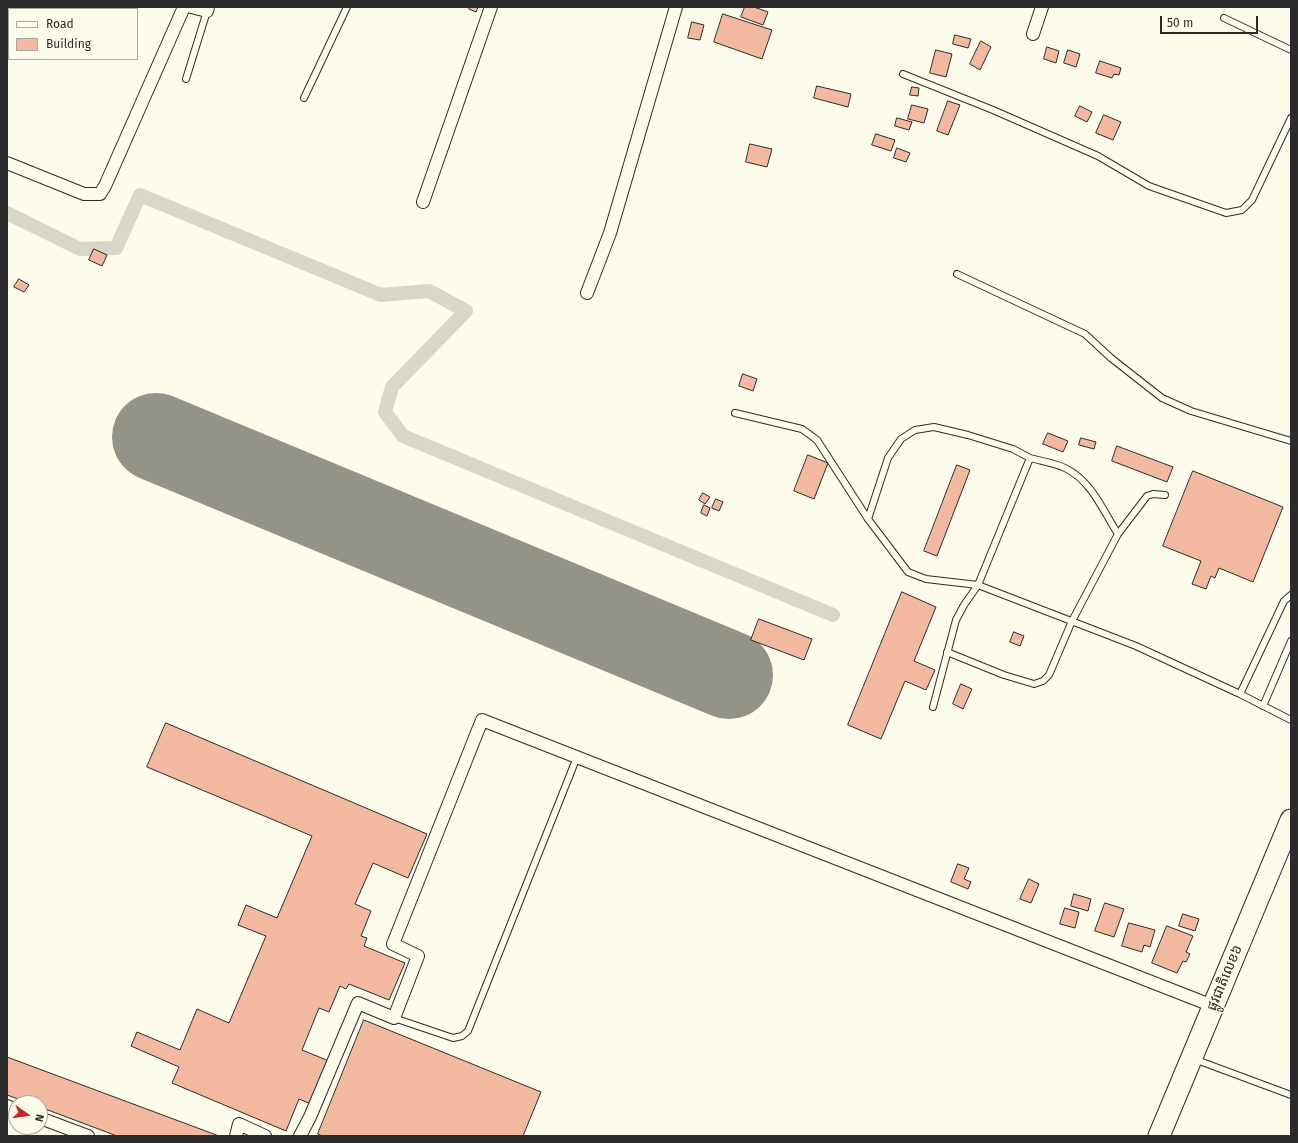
<!DOCTYPE html>
<meta charset="utf-8">
<style>
body{margin:0}
#map{position:relative;width:1298px;height:1143px;overflow:hidden;background:#fdfbea;font-family:"Fira Sans",sans-serif}
canvas{display:block}
.frame{position:absolute;inset:0;border:8px solid #2b2b2b;pointer-events:none}
.legend{position:absolute;left:8px;top:8px;width:130px;height:52px;box-sizing:border-box;background:#fdfbea;border:1px solid #a9a89e;margin:0;padding:5px 7px;list-style:none;font-size:12px;color:#2b2b2b}
.legend li{display:flex;align-items:center;gap:8px;height:20px}
.legend b{width:20px;border:1px solid #a9a89e}
.north{position:absolute;left:8px;top:1095px;width:40px;height:40px;box-sizing:border-box;background:#fdfbea;border:1px solid #a9a89e;border-radius:50%;rotate:104deg;font-size:11px;font-weight:700;line-height:16px;text-align:center;color:#2b2b2b}
.north::after{content:'';display:block;margin:auto;width:14px;height:18px;background:#c62828;clip-path:polygon(50% 0,100% 100%,50% 72%,0 100%)}
.scale{position:absolute;left:1160px;top:16px;width:98px;height:18px;box-sizing:border-box;border:2px solid #2b2b2b;border-top:0;padding-left:5px;font-size:12px;line-height:14px;white-space:nowrap;color:#2b2b2b;-webkit-text-stroke:3px #fdfbea;paint-order:stroke}
</style>
<div id="map">
<canvas width="1298" height="1143"></canvas>
<div class="frame"></div>
<ul class="legend">
<li><b style="height:5px;background:#fdfbea"></b>Road</li>
<li><b style="height:11px;background:#f2b8a0"></b>Building</li>
</ul>
<div class="north">N</div>
<div class="scale">50 m</div>
</div>
<script>
const c = document.querySelector('canvas').getContext('2d');
c.lineJoin = 'round';
function trace(path, color, width, dash) { c.strokeStyle = color; c.lineWidth = width; c.lineCap = dash ? 'butt' : 'round'; c.setLineDash(dash || []); c.stroke(path); }
function fill(path, color) { c.fillStyle = color; c.fill(path, 'evenodd'); }
function drawText(font, color, halo, rows, align = 'center') {
  c.font = font + ' "Fira Sans","Noto Sans Khmer",sans-serif'; c.lineWidth = 3; c.setLineDash([]); c.textBaseline = 'middle'; c.strokeStyle = halo; c.fillStyle = color; for (const [text, x, y, turn = 0] of rows) {
    c.save(); c.translate(x, y); c.rotate((+turn || 0) * Math.PI / 180); c.textAlign = isNaN(turn) ? turn : align; if (halo) c.strokeText(text, 0, 0); c.fillText(text, 0, 0); c.restore();
  }
}
const canal = new Path2D(`
 M7,213L80,249L116,248L140,195L381,295L429,291L466,311L392,387L385,412L403,436L833,615`);
const runway = new Path2D(`
 M156,437L729,675`);
const building = new Path2D(`
 M470,7H478L476,12L469,9Z
 M745,7H754L768,12L763,25L741,17Z
 M723,14L772,30L762,59L714,42Z
 M692,22L704,25L700,40L688,38Z
 M955,35L971,39L968,48L953,44Z
 M981,41L991,47L980,70L970,64Z
 M1047,47L1059,51L1056,63L1044,59Z
 M936,50L952,54L946,77L930,73Z
 M1068,50L1080,54L1076,67L1064,63Z
 M1100,61L1121,68L1119,75L1114,74L1112,78L1096,73Z
 M817,86L851,94L848,107L814,98Z
 M912,87L919,88L918,96L910,95Z
 M948,101L960,105L948,135L937,131Z
 M912,105L928,109L924,123L908,119Z
 M1080,106L1092,112L1087,122L1075,116Z
 M1104,115L1121,122L1113,140L1096,133Z
 M897,118L912,122L909,130L895,126Z
 M876,134L895,140L891,151L872,145Z
 M750,144L772,149L767,167L746,162Z
 M897,148L910,153L906,162L894,158Z
 M94,249L107,255L102,266L89,260Z
 M19,279L29,285L24,292L14,287Z
 M743,374L757,379L753,391L739,386Z
 M1048,433L1068,441L1063,452L1043,444Z
 M1081,438L1096,442L1094,449L1079,445Z
 M1117,446L1173,467L1167,482L1112,461Z
 M808,455L828,463L814,499L794,491Z
 M957,465L970,470L937,556L924,551Z
 M1193,471L1283,507L1253,582L1219,568L1215,578L1211,576L1206,589L1192,584L1201,561L1163,546Z
 M703,493L710,497L705,504L699,500Z
 M716,499L723,502L719,511L712,508Z
 M704,505L710,508L707,516L701,513Z
 M902,592L936,607L914,661L935,670L926,690L905,681L881,739L848,725Z
 M759,619L812,639L804,660L751,640Z
 M1014,632L1024,636L1020,646L1010,642Z
 M961,684L972,689L963,709L953,704Z
 M166,723L427,834L408,878L373,863L355,904L371,911L361,936L367,938L364,946L405,963L389,1000L349,984L346,989L340,986L329,1012L319,1008L302,1050L329,1061L311,1104L299,1099L286,1131L172,1083L179,1067L131,1046L137,1032L180,1050L197,1009L229,1023L266,936L238,925L246,905L277,918L312,836L147,767Z
 M958,864L969,868L964,879L971,882L968,889L951,882Z
 M1029,879L1039,884L1031,903L1020,899Z
 M1074,894L1091,899L1088,911L1071,906Z
 M1105,903L1124,909L1114,937L1095,931Z
 M1065,908L1079,912L1075,928L1060,924Z
 M1183,914L1199,919L1195,931L1179,926Z
 M1129,923L1155,930L1150,947L1144,945L1142,952L1122,946Z
 M1167,926L1193,936L1186,952L1190,954L1186,962L1183,961L1177,973L1152,963Z
 M364,1020L541,1092L523,1136H322L318,1134Z
 M7,1057L219,1136H117L40,1107V1103H29L7,1095Z`);
const lane = new Path2D(`
 M1224,18L1291,50
 M903,74L993,110L1098,156L1149,186L1226,213L1242,210L1252,200L1291,118
 M186,79L207,11
 M304,98L347,7
 M957,274L1085,334L1111,358L1162,398L1191,411L1291,441
 M735,413L802,429L817,440L868,519L908,572L926,579L978,585L1136,646L1240,694L1291,720
 M868,519L888,458L901,439L915,430L934,427L968,435L1013,449L1030,458L978,585L964,605L956,620L933,707
 M1118,534L1147,496L1153,494L1165,495
 M947,652L1004,675L1034,684L1043,681L1049,675L1072,621L1118,534C1103,511 1092,481 1065,468C1055,463 1041,461 1030,458
 M1240,694L1284,601L1291,595
 M1263,706L1291,641
 M394,1018L453,1038L462,1036L468,1031L577,757
 M1194,1059L1291,1095`);
const street = new Path2D(`
 M191,7L207,11L208,7
 M1033,34L1042,7
 M7,163L84,194H100L105,186L184,7
 M423,202L491,7
 M587,293L610,233L676,7
 M7,1106L16,1110
 M40,1118L88,1136
 M236,1136L239,1124L265,1136
 M300,1136L310,1117L358,1003L394,1018L418,956L393,944L482,720L1213,1006`);
const highway = new Path2D(`
 M1159,1136L1291,820`);
const streetNames = [
 ["ផ្លូវជាតិលេខ៦",1225,978,-67]
];
trace(canal, '#d8d7c9', 14);
trace(runway, '#94938a', 88);
fill(building, '#f2b8a0');
trace(building, '#2b2b2b', 1);
trace(lane, '#2b2b2b', 8);
trace(street, '#2b2b2b', 14);
trace(highway, '#2b2b2b', 23);
trace(lane, '#fdfbea', 6);
trace(street, '#fdfbea', 12);
trace(highway, '#fdfbea', 21);
drawText('14px', '#2b2b2b', '#fdfbea', streetNames);
</script>
